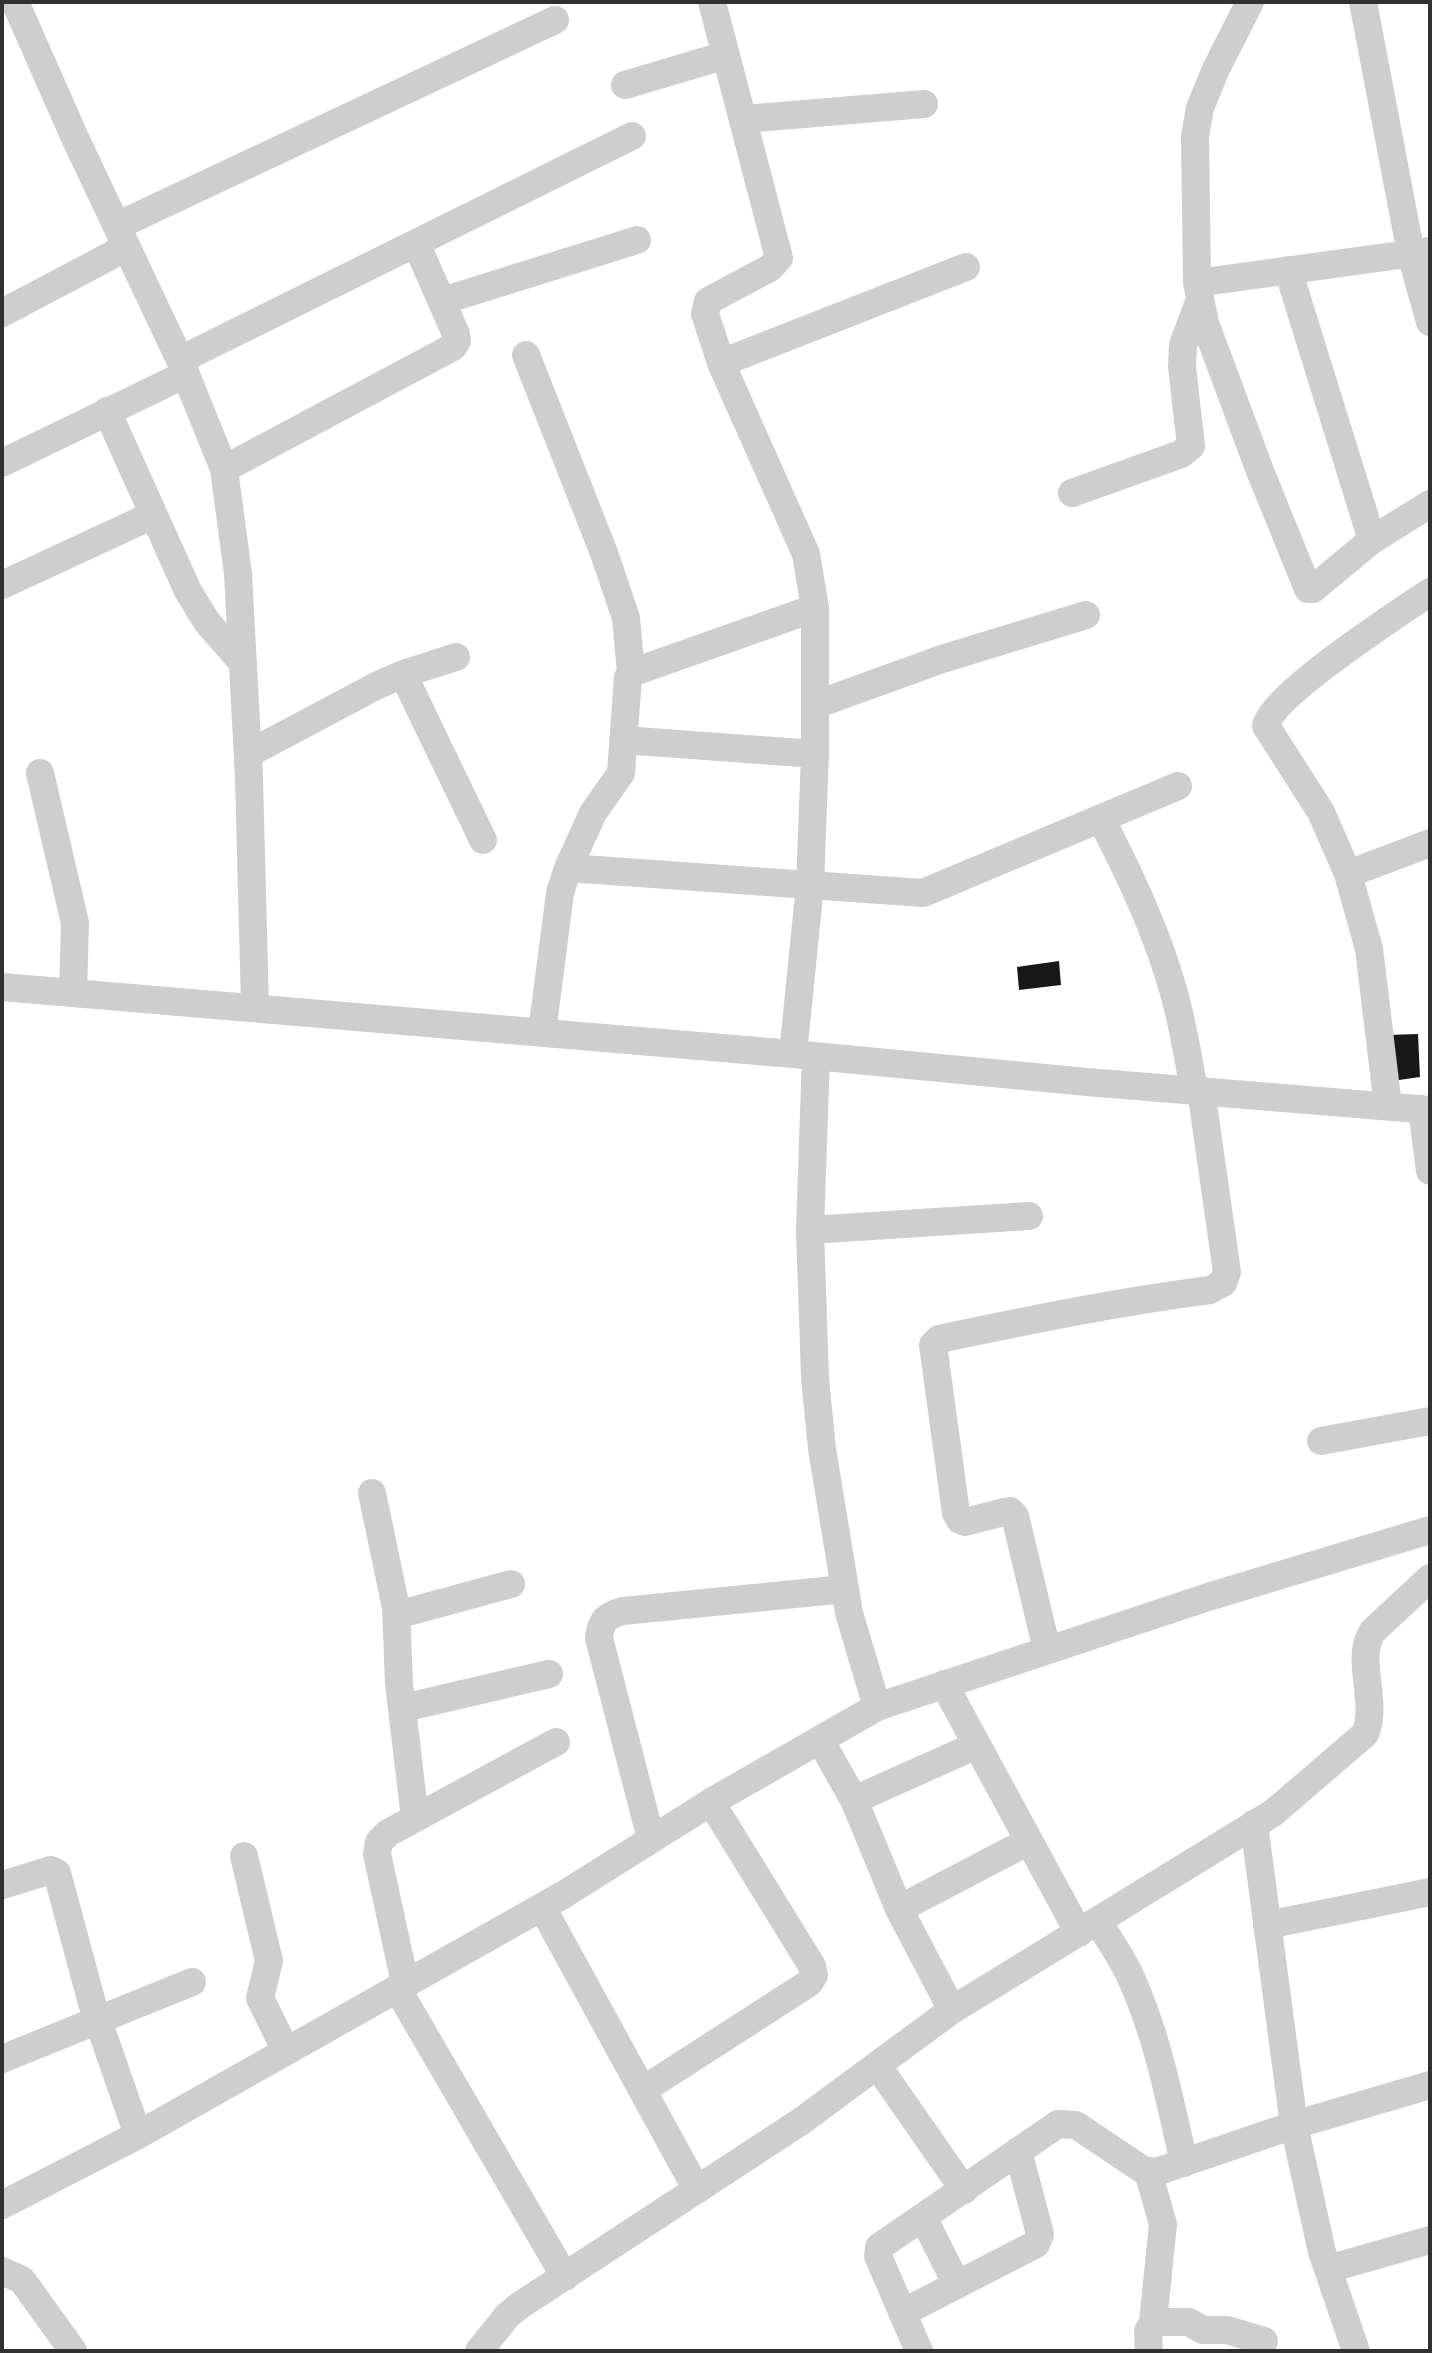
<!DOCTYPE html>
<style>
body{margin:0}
#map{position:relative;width:1432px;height:2353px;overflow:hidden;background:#fff;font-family:"DejaVu Sans",sans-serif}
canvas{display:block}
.frame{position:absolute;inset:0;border:4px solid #313131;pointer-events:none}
</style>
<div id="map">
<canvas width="1432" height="2353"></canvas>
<div class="frame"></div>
</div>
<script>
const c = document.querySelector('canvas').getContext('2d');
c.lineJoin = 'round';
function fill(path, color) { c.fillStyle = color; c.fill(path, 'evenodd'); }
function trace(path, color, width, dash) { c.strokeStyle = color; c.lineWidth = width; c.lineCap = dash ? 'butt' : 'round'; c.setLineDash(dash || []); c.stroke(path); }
const building = new Path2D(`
 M1059,961L1061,985L1019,990L1017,967Z
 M1418,1034L1420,1077L1392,1081L1387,1035Z`);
const minor = new Path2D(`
 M15,2L76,140L180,360L224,469L238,574L249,778L255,1007
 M712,2L779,258L770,268L708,301L705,314L721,363L806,554L815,608V754L810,885L793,1054
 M1250,2L1216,69L1200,108L1195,136L1197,283L1205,323L1260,471L1308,589H1313L1372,540L1430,504
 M1363,2L1411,254L1430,322
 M625,85L726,55
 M744,119L924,104
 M117,226L555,20
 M1288,270L1372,540
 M1197,283L1429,251
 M442,301L637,240
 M2,313L127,247
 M526,355L604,553L626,618L631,673
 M180,360L632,136
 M721,363L966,267
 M107,411L188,591L207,622L243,663
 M2,463L186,374
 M224,469L453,347L457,341L456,334L416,243
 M1072,493L1181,454L1191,446L1182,367L1183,345L1199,302
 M2,585L153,515
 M403,674L483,840
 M815,705L942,659L1086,615
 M623,740L815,754
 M248,754L376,686L403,674L456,657
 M40,773L75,923L73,993
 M1101,819C1130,875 1157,932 1174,993C1183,1025 1188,1057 1194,1090
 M568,868L923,893L1178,786
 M1348,874L1430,843
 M2,987L793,1054L1087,1082L1430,1110
 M542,1032L560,893L568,868L593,813L621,773L628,677L631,673L815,608
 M816,1056L810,1230L815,1378L822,1449L849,1613L877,1707
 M1388,1106L1369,949L1348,874L1321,812L1266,726C1272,695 1399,613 1430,592
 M1422,1109L1430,1171
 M810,1230L1029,1216
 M1321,1441L1430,1421
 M372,1493L396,1608L399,1684L415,1818
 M397,1615L511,1584
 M1047,1650L1015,1516L1010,1511L1004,1512L965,1522L960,1520L956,1513L933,1345L939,1339C1030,1320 1117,1302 1210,1290L1223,1283L1227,1272L1201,1090
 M944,1684L1079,1933
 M403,1708L549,1674
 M820,1740L854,1800L899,1909L952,2010
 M854,1800L977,1745
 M1254,1824L1294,2125L1322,2252L1356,2351
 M651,1839L599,1638C601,1620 606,1616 623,1611L845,1589
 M244,1856L269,1961L260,1998L286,2051
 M2,1885L51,1870L57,1873L92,2003L138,2135
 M542,1907L697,2190
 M899,1909L1029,1841
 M1098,1921C1109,1940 1123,1959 1132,1980C1158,2038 1170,2101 1184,2163
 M1267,1925L1430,1892
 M405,1983L377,1854L379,1842L388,1833L556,1742
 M397,1988L565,2277
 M2,2059L192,1982
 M877,2065L964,2190
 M643,2090L809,1983L814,1975L812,1966L711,1802
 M1148,2172L1163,2224L1153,2322L1148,2331L1149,2351
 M2,2205L138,2135L563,1895L711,1802L877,1707L1208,1597L1430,1530
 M923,2217L957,2285
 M1328,2269L1430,2240
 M2,2271L22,2280L73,2351
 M902,2313L1036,2244L1040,2234L1018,2151
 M1153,2322H1189L1203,2330H1227L1264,2341
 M479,2351L507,2316L519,2306L800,2122L952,2010L1273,1813L1365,1734C1379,1702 1354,1658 1373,1631L1430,1578
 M919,2351L878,2256L879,2247L1058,2124L1076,2125L1143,2170L1156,2172L1294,2125L1430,2085`);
fill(building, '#181818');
trace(minor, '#cecece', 28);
</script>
